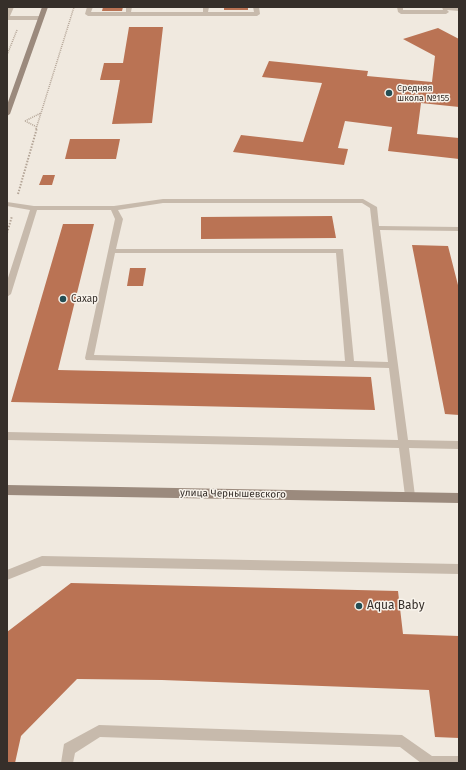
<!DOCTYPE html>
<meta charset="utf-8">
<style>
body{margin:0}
#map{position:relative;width:466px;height:770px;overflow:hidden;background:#f0e9df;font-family:"Fira Sans",sans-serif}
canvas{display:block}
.frame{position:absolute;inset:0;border:8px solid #362f2a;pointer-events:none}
</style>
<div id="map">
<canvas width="466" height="770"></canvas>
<div class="frame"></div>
</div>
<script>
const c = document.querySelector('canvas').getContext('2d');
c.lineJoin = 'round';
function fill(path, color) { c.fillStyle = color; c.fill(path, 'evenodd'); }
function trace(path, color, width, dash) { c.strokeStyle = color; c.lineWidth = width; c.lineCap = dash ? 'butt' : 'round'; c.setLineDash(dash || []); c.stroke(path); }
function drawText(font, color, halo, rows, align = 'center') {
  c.font = font + ' "Fira Sans",sans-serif'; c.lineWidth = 3; c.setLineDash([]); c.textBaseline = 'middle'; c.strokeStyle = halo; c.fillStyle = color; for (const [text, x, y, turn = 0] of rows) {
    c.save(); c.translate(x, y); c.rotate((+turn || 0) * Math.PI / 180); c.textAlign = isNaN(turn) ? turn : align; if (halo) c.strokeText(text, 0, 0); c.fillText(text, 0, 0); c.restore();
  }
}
const building = new Path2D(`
 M103,7H123L122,11H102Z
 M224,7H248V10H224Z
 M129,27H163L152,123L112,124L120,80H100L104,63H123Z
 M438,28L459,39V107L421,103L417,134L459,138V159L388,151L392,127L345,121L338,148L348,149L344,165L233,152L241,135L303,142L322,83L262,77L269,61L368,71L367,76L432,82L435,56L403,39Z
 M70,139H120L116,159H65Z
 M43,175H55L52,185H39Z
 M332,216L336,238L201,239V217Z
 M63,224H94L58,370L371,377L375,410L11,402Z
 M412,245L448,246L459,289V415L445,414Z
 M130,268H146L143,286H127Z
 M71,583L398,591L403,634L459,636V738L435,737L429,690L162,680L77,679L21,736L15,763H7V632Z`);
const pathFar1 = new Path2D(`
 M7,55L17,30
 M25,121L41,113
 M25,121L37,127
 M36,129L74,7`);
const path = new Path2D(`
 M18,194L37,128
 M7,233L12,216`);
const lane = new Path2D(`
 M8,7H14L10,16L7,18Z
 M87,7H93L91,12H126V7H132L131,12H203V7H209L208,12H254L253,7H259L260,14L257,16H88L85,14Z
 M397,7H403V10H443L442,7H459V11L447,10L449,12L446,14H401L398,12Z
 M163,199H363L377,207L379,226L459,227V231L380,230L408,440L459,441V449L409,448L415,496L414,499L410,500L406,499L405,496L399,448L7,440V432L398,440L389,368L86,360L85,358L115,219L111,210H37L11,294L7,297V281L30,210L7,206V202L34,206H114ZM163,203H362L370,208L388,362L354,361L343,249H116L123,219L118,210ZM115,253H336L345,361L94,355Z
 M42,556L459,564V574L42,566L7,580V570Z
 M99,725L402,735L432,756H459V763H421L400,747L100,737L75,753L73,763H61L64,744Z`);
const street = new Path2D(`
 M7,16H41L44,18L41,20H7Z`);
const secondary = new Path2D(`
 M42,7H48L10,114L7,116V105Z
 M7,485L459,493V503L7,495Z`);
const markers = [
 [389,93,4,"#244e54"],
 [63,299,4,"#244e54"],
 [359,606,4,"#244e54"]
];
const farPoinames = [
 ["Средняя",397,88],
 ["школа №155",397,98]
];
const poiNames = [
 ["Сахар",71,299]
];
const streetNames = [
 ["улица Чернышевского",233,494,1]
];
const nearPoinames = [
 ["Aqua Baby",367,606]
];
fill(building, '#ba7354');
trace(pathFar1, '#b3a496', 1.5, [1, 1]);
trace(path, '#b3a496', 2, [1.5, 1.5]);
fill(lane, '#c7baac');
fill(street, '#c7baac');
fill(secondary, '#9b8a7d');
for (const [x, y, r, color] of markers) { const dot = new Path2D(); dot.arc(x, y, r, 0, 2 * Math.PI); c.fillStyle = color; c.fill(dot); trace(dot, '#f8f3eb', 1.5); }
drawText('9px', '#362f2a', '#f8f3eb', farPoinames, 'left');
drawText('10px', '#362f2a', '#f8f3eb', poiNames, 'left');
drawText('10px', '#362f2a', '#f8f3eb', streetNames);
drawText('12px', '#362f2a', '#f8f3eb', nearPoinames, 'left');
</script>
